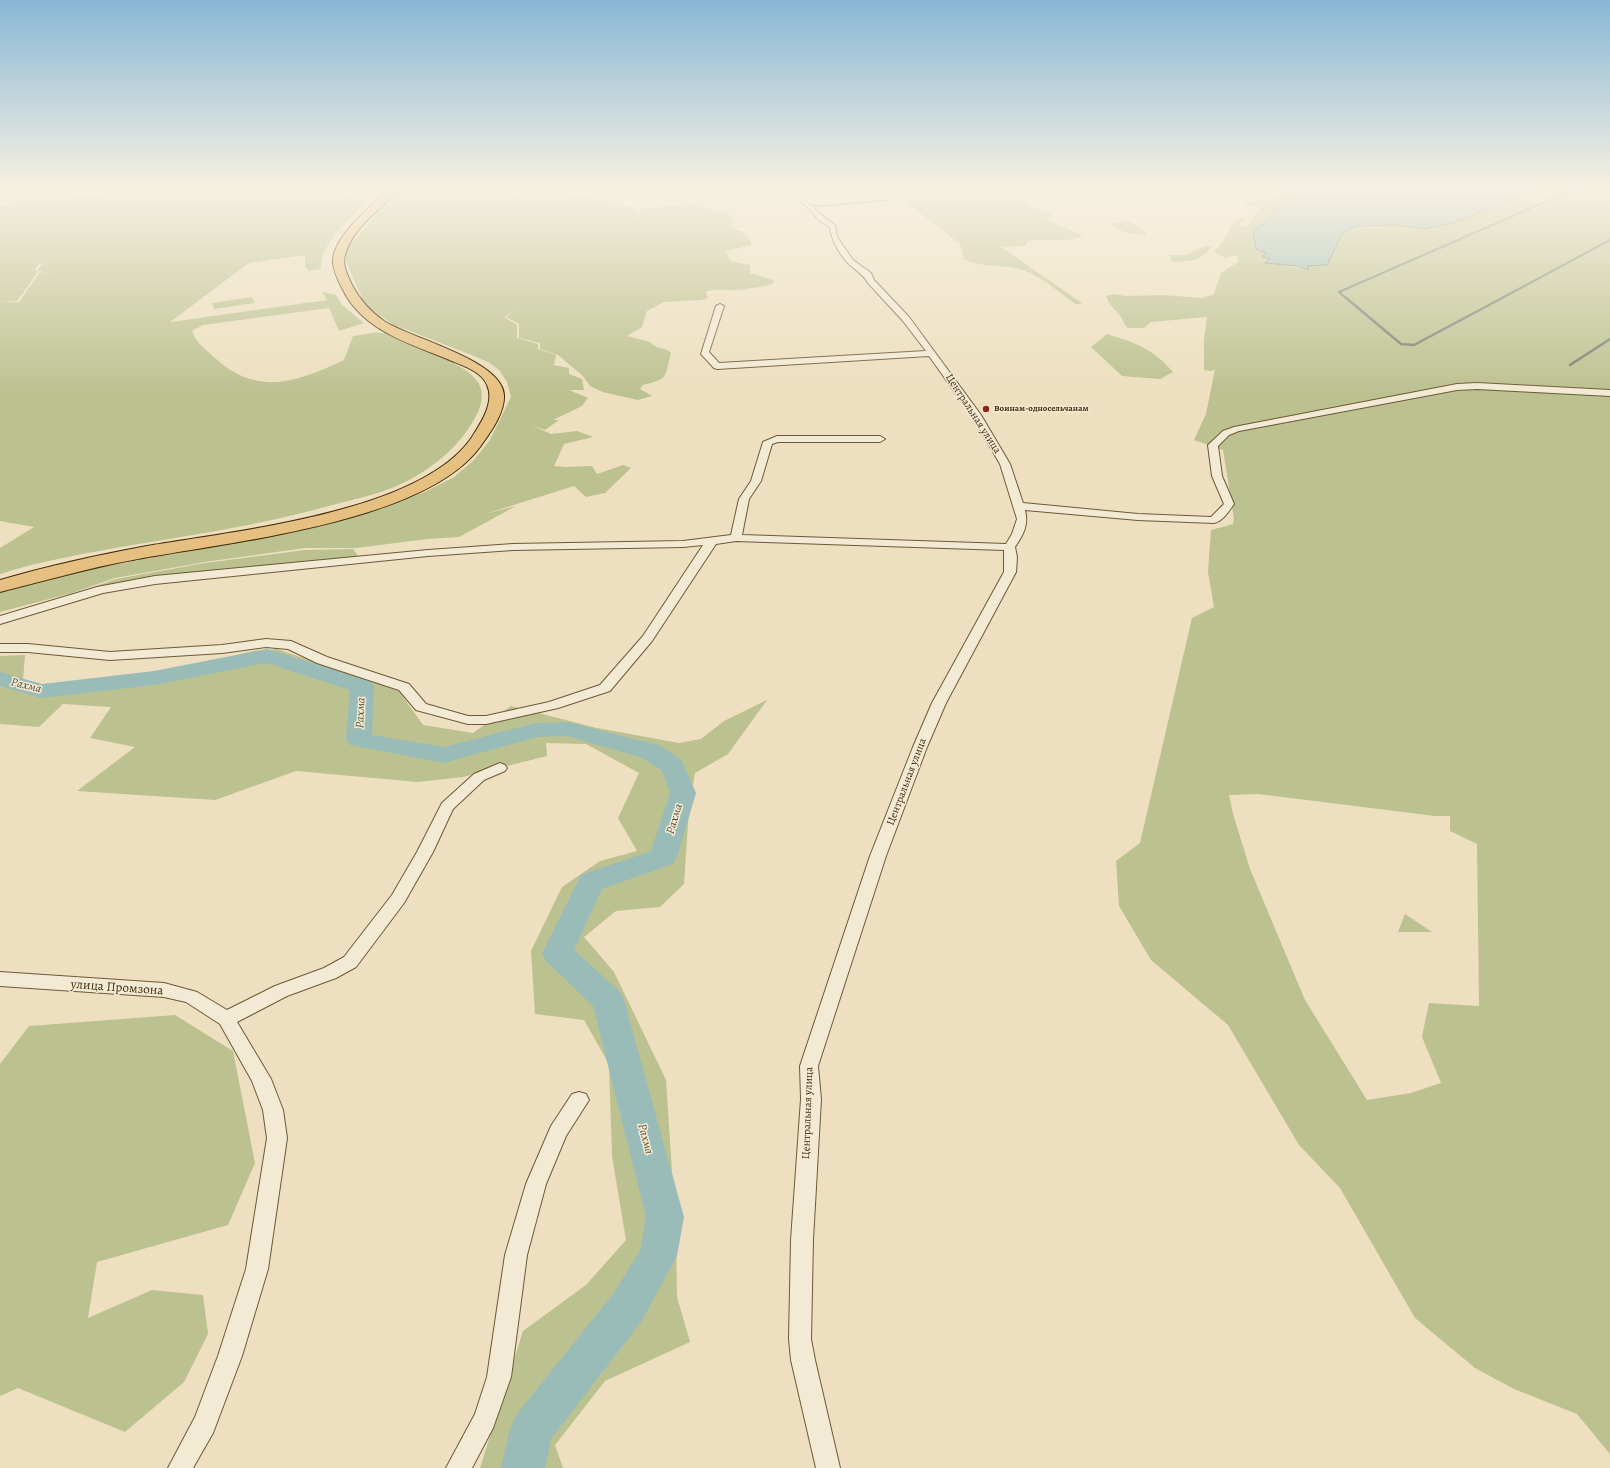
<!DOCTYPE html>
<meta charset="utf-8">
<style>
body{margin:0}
canvas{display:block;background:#eddfbf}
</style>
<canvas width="1610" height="1468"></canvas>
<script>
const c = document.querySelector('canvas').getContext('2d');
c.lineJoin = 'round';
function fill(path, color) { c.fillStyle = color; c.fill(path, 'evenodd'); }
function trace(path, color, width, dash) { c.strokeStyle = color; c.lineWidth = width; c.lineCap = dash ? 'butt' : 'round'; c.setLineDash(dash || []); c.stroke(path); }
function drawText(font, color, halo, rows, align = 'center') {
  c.font = font + ' Alegreya,serif'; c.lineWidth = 3; c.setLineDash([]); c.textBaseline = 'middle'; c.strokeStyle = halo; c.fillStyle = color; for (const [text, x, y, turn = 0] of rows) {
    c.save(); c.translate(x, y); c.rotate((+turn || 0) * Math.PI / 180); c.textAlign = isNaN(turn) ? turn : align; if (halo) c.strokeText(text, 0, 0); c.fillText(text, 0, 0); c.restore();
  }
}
const green = new Path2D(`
 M0,188H99C85,189 72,193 59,195C39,197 20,199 0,203Z
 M124,188H301L293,193L303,188H350L308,224L351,188H381L322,246L345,225C333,238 320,250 321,269L309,271L305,267V255L249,263L170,322L327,300L322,292L336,295L342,305L364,323L339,331L329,308L203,325L192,331C196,343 206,350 215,358C257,397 298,382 344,360L353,336C363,335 375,331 384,333C397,335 426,350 438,356C463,367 493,380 478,412C463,444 433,469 401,484C378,495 350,500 325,507C256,526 185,536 115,548C77,555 37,562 0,574V548L34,527L0,521V302H19L40,272L58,274L37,271L42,264L40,263L35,270L38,272L17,301L0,302V206L28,200L92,196Z
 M403,188H468L475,191L486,192L476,191L472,188H512L501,193L528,192L519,190L522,188H568L563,191L638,209L636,222L640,209L700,203L711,210L727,213L734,220L729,227L742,232L751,242V245L726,251L730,261L750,265V273L770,279L774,281L772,284C758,288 742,290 727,290C720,290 713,289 706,292L708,298L702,300L664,302L647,311L642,327L627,336L650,342C655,349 665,347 671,353C664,379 669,378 643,385L640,389L652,396L638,400L603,392L590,386L582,375L558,355L540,349V343L519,338V324L506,317L517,309L504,317L517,325V338L538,344V349L556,355L554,365L569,368V374L582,379L584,390H569L588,398L582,406L553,420H559L545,430L531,425L551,434L577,431L593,437L564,444L554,466L566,467L592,466L597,474L623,465L631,468L605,493L586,497L574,486L485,514L516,506L459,537L427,539L356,548H305L205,562L115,578L72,593L0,612V589L65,574L312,528L382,509L427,491L454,477L474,460L490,440L511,397L507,382L500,371L490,363L474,356L392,324L374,311L363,300L346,262V250L374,217Z
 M888,188H1016L1013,190L1024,195L1028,206L1050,213L1051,216L1045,219C1054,225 1077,230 1082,237C1064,243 1046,238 1028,241L1024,246L1001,247L1082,303L1080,304H1075C1060,293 1044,279 1028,272C1007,263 984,269 964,259L960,244Z
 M1271,188H1294L1265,222L1253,232L1256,249L1267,254L1263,256L1270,259L1265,262L1308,270L1307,266L1327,265L1343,232L1358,226L1395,225L1424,229L1457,222L1539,188H1610V1454L1577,1414L1514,1389L1475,1368L1415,1318L1340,1188L1299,1145L1228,1025L1151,960L1119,906L1116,861L1140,843L1192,618L1214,607L1208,572L1211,530L1233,524L1234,519L1223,450L1194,440L1206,414L1215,369L1212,371L1204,370V340L1207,317L1151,322L1144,328H1128C1124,325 1124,322 1121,317C1116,309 1110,308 1106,296L1114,294L1125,296L1162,295L1202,298L1214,294L1221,273L1238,262L1237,255L1225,258L1213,251C1229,243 1228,216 1245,218L1239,225L1246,227L1261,207H1249L1235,194C1248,187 1266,190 1280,194L1282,191ZM1258,794L1435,816H1450V831L1477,844L1479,1006L1429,1003L1422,1037L1441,1083L1411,1093L1367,1100L1305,1000L1250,869L1233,814L1229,795Z
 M1122,221C1132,221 1142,227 1147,236C1136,235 1119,232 1110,224Z
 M1204,246H1212C1200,262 1192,261 1172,262L1169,255H1186Z
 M252,297L255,303L214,309L212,303Z
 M1107,334C1136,343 1152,348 1173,372L1160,379L1122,376L1091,347Z
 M353,549L359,557L161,576L79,592L116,579L205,563L305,550Z
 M277,649L399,691L423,725L473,733L511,706L597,728L679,743L701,739L724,721L767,700L728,754L695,773L689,808L684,884L660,907L616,911L584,937L614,972L666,1080L676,1233L677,1297L690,1342L605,1381L555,1445L563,1468H480L523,1331L586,1285L626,1240L612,1156L609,1064L584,1020L535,1014L531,951L562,887L600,861L637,851L618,818L639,773L586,744L546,743L547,756L463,777L418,782L296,771L215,800L77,791L135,747L90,738L111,707L63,704L39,727L0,724V656L25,655L22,692L116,676L156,675L253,651Z
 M1405,914L1432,932H1398Z
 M175,1015L233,1051L255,1163L228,1225L97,1262L88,1318L152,1290L203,1295L208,1334L184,1382L125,1432L18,1388L0,1396V1064L29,1026Z`);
const water = new Path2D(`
 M1294,188H1539L1457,222L1424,229L1395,225L1358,226L1343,232L1327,265L1307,266L1309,270L1296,266L1265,263L1270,259L1262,256L1267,253L1256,249L1253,232L1265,222Z`);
const streamFar1 = new Path2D(`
 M811,205L821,206L890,200
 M1346,298L1339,292L1577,188
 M1502,298L1610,240`);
const stream = new Path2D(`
 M1345,297L1401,344L1414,345L1504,297
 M1570,365L1610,339`);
const river = new Path2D(`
 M267,649L370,681L374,686L372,735L444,747L536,723L568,722L661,746L682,761L696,793L677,857L673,864L602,889L574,950L619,991L624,1000L684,1217L677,1256L641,1322L551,1439L545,1468H501L510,1429L517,1414L613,1294L640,1251L646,1217L593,1006L546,961L542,953L581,875L651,851L670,793L662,771L643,758L567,736L537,737L444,763L350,745L346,740L350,690L266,663L154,685L41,698L0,686V672L42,684L154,671Z`);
const minor = new Path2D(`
 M785,188H792C806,200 819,215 835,225L837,237L853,260L871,273L874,280L909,317L981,415L1010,464L1023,503L1138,514L1211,517L1224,504L1212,476L1208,445L1223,431L1234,427L1457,384L1477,383L1610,390V396L1477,389L1457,390L1239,431L1229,435L1218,446L1222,476L1234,504C1229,511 1223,521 1214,523L1138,520L1025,510C1029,525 1023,535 1015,547L1017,557L1016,572L946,703L927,747L886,856L818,1066L821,1099L813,1240L811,1339L815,1360L840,1468H816L791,1360L789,1339L791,1240L801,1099L800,1066L870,856L913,747L932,703L1004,572V550L736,541L716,544L652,641L610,691L558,708L486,724H468L416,710L399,690L317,663L288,649L266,647L222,653L110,660L28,652H0V644H28L110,652L222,645L266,639L291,641L327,657L409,684L426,704L468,716H486L549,702L600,685L643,636L703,545L683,547L513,550L428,556L155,584L103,593L0,624V616L97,587L155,576L428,550L513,544L683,541L731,535L739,499L751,481L763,442L777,436H880L885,439L880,442H778L772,444L761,481L749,499L742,535L1006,544L1012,534L1017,519L1000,464L972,416L929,356L717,369L714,368L701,354L716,306L720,304L724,306L709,352L719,363L926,351L903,321L868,283C863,274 855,270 848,263C839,254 831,239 830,227L817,219L812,211Z
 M500,763L505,765L507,768L505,771L484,780L453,809L433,852L404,903L356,967L336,978L287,996L237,1022L271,1079L283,1110L287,1138L268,1269L242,1356L213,1433L193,1468H168L195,1417L218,1356L246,1269L267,1138L263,1110L252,1081L220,1024L186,1002L164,997L0,986V972L164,983L197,992L227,1010L275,986L324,968L344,957L392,895L417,852L442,803L474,774Z
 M579,1092L586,1094L589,1100L566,1136L546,1184L527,1255L511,1377L493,1428L472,1468H446L475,1414L487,1377L505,1255L526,1184L551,1126L572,1094Z`);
const primary = new Path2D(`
 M390,188H400C382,209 355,225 346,252C341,263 347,274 352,285C360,300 370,311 384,321C412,339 502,360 504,395C505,413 490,433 480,447C423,524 225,542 133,560C88,568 44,581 0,592V580C48,566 98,555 147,546C233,531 421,513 472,437C481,423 495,402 487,385C482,372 464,366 452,361C412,344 364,332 343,290C339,282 333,271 333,262C332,237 373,204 390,188Z`);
const markers = [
 [986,409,4,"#8f2418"]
];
const farPoinames = [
 ["Воинам-односельчанам",994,409]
];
const streetNames = [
 ["Центральная улица",973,414,57],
 ["Центральная улица",907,782,-69],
 ["Центральная улица",808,1113,-88]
];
const waterNames = [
 ["Рахма",26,686,14],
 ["Рахма",361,713,-87],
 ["Рахма",675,819,-73],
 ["Рахма",645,1139,75]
];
const nearStreetnames = [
 ["улица Промзона",117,988,4]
];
fill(green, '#bcc190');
fill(water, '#9abcb8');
trace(water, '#778272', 1);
trace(streamFar1, '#778272', 2);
trace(stream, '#778272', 2.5);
fill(river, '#9abcb8');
trace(minor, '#6d5937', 2);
trace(primary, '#422c0a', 2);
fill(minor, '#f3ead5');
fill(primary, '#e6c080');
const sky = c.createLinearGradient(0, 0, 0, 393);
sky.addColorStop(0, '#89b7d5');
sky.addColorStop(0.48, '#f7f1e2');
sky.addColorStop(1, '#f7f1e200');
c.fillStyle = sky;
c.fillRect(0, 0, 1610, 393);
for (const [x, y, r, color] of markers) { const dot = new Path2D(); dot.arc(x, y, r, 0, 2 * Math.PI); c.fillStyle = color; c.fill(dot); trace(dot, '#f3ead5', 1.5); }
drawText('bold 9px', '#422c0a', '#f3ead5', farPoinames, 'left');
drawText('11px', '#422c0a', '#f3ead5', streetNames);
drawText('italic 12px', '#585036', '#f3ead5', waterNames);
drawText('13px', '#422c0a', '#f3ead5', nearStreetnames);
</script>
